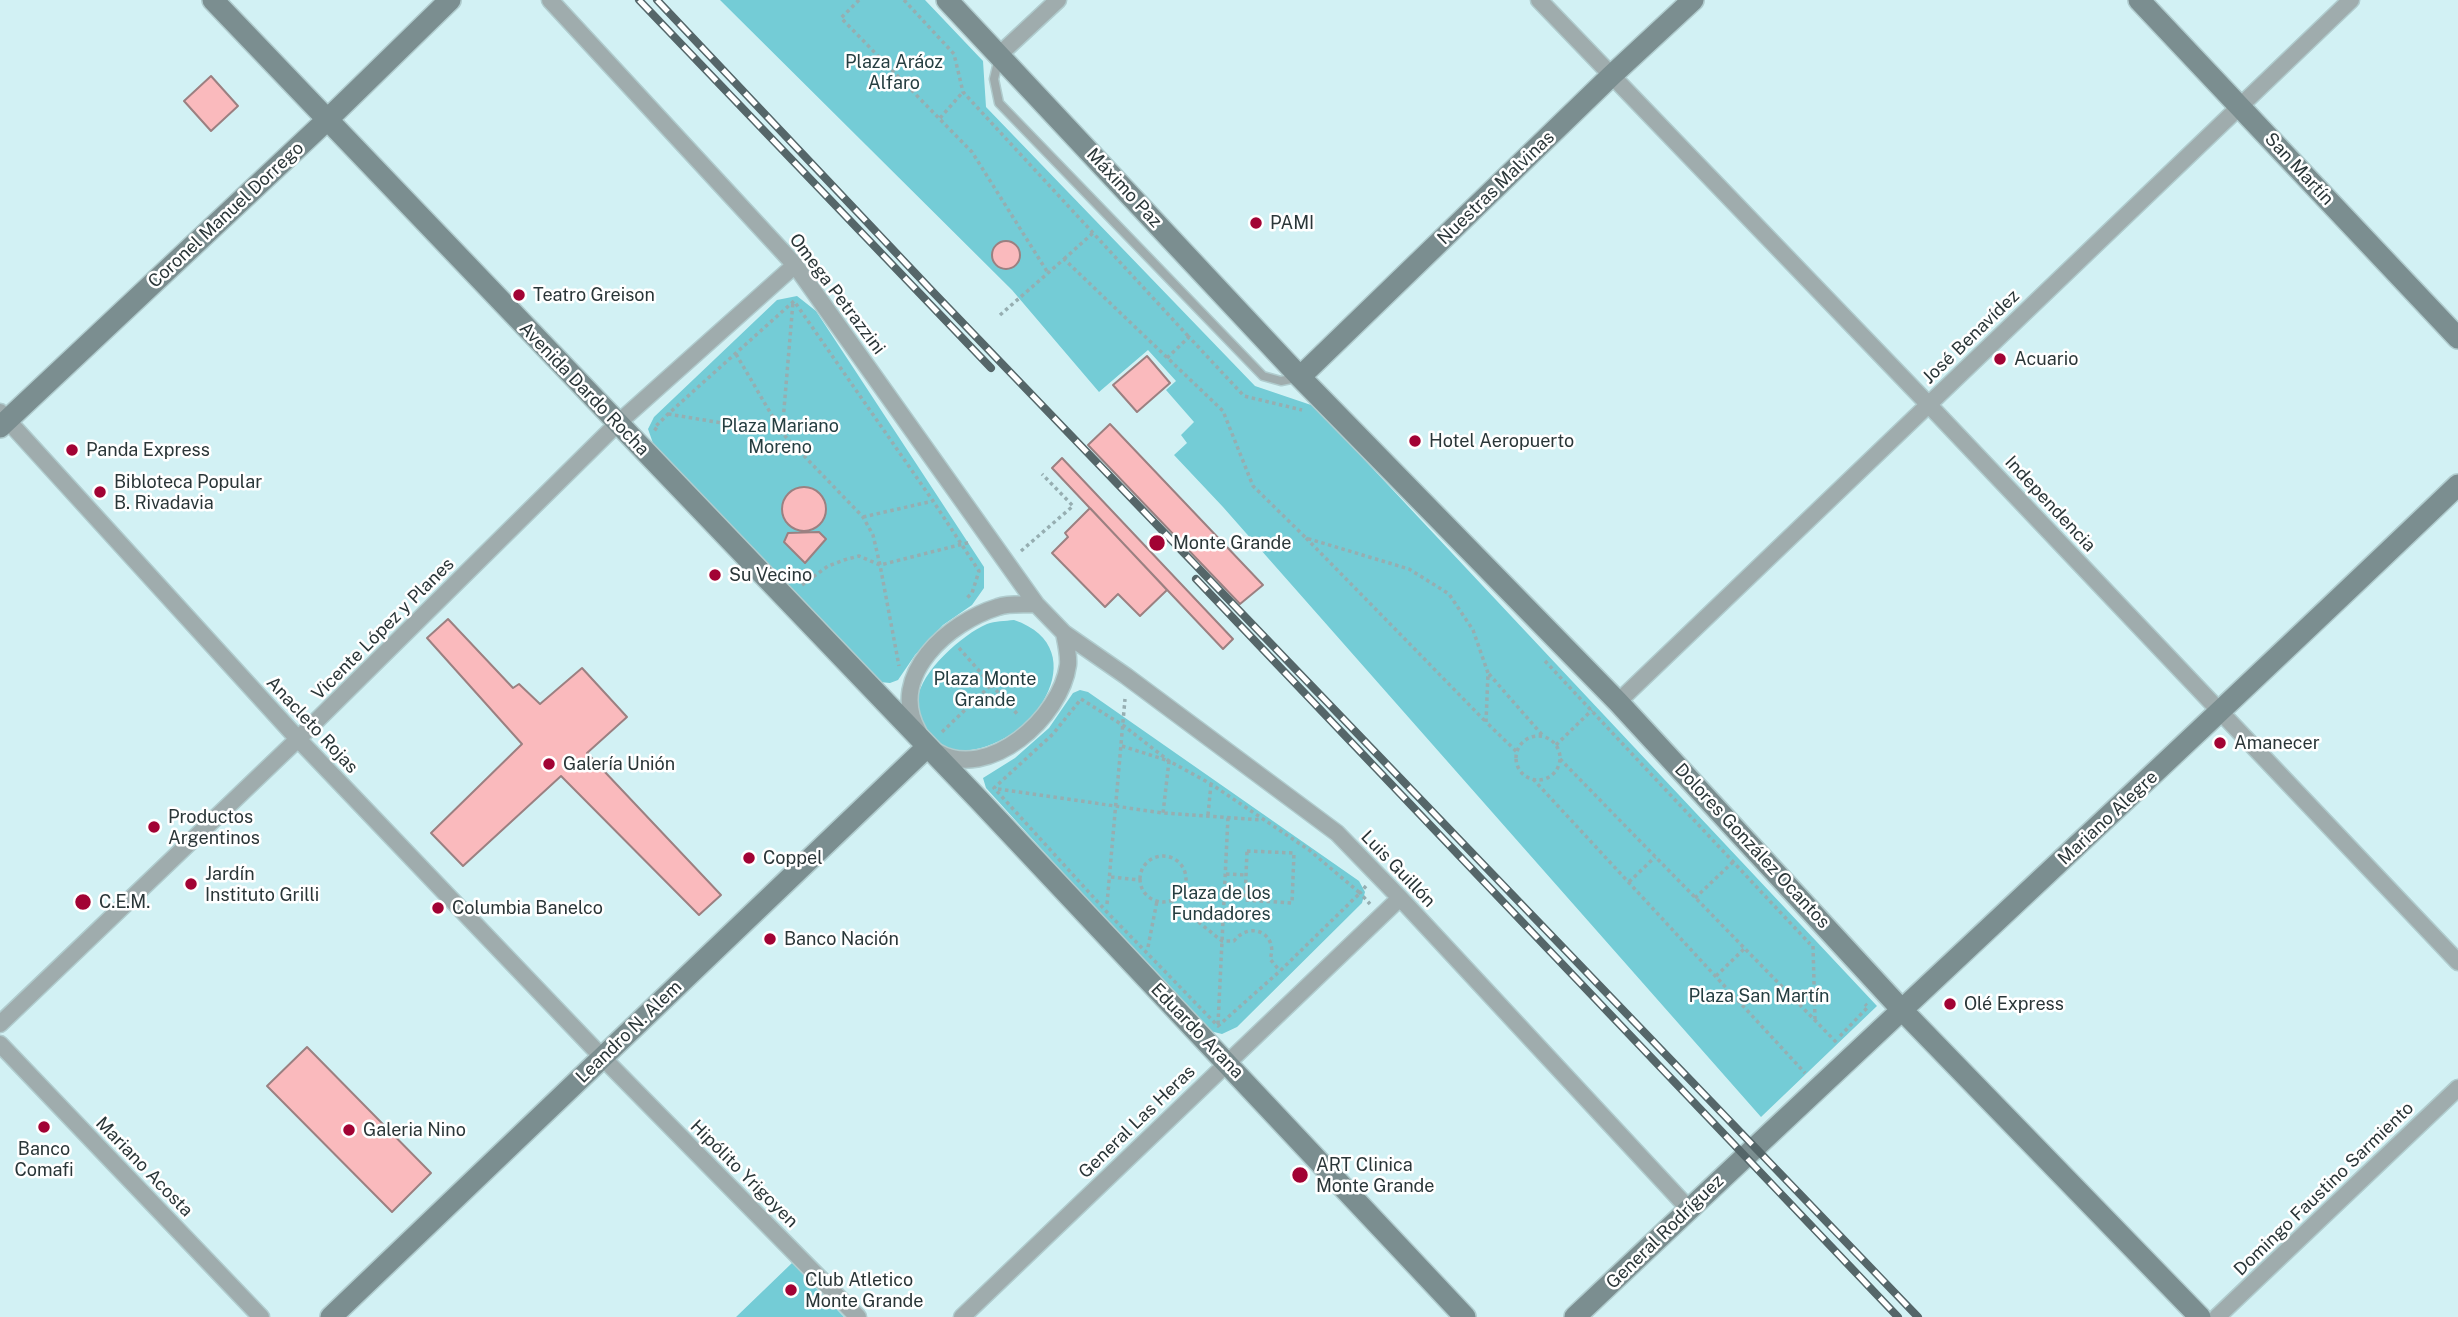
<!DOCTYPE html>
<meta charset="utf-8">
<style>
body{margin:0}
canvas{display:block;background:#d2f1f4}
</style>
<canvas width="2458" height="1317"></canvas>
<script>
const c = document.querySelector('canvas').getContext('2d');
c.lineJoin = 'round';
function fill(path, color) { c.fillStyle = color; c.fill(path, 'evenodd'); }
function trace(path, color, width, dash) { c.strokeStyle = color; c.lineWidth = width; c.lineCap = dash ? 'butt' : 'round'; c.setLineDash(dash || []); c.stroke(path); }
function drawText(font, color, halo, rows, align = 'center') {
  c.font = font + ' "Public Sans",sans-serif'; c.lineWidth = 5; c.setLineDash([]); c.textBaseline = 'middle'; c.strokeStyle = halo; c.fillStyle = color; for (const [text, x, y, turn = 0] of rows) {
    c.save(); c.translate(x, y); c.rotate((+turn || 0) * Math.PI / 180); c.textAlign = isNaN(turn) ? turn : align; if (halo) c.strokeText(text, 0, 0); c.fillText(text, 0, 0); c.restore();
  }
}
const green = new Path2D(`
 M720,0H925L983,61L986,107L1255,386L1314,406L1877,1006L1761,1117L1223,507L1174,455L1187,443L1181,435L1194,422L1166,390L1176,381L1148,350L1099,392L1012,290Z
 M797,296L816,311L984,567V588L972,605L943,625L915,655L898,680L890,683L880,682L654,446L648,429L654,417L777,300Z
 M1014,620C1106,651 1020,770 940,748C928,733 917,719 918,699C920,672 963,634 987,624C995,621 1005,621 1014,620Z
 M1080,690L1088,692L1359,881L1365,892L1362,903L1237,1027L1222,1034L1206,1030L986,788L983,778L1015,758L1049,728L1073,693Z
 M792,1263L844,1317H736Z`);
const building = new Path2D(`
 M211,76L238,106L211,131L184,101Z
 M992 255a14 14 0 1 1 28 0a14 14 0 1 1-28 0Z
 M1147,356L1170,383L1137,412L1113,385Z
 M1110,424L1263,585L1240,604L1088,445Z
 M1062,458L1233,639L1223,649L1052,468Z
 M782 509a22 22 0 1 1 44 0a22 22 0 1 1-44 0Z
 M1090,508L1167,590L1140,616L1118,594L1105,607L1052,553L1068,537L1065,533Z
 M819,532L826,539L805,563L784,542L788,533Z
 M448,619L513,688L519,684L540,704L582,668L627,717L587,753L721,895L699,915L561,776L463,866L431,833L522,744L427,638Z
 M307,1047L431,1173L392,1212L267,1086Z`);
const path = new Path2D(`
 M859,0L841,18L972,152L1048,273
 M904,0L954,54L963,92L1189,337
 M940,118L963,92
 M1064,259L1093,233
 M1000,315L1064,259L1223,411L1253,486L1306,538L1409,569L1449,594L1473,630L1488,673L1486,722L1517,752
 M736,354L781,431
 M1167,358L1189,337L1244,396L1302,410
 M668,414L782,433L863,517L873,535L880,565L899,666
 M657,430L654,428L668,414L794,301L933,501L979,571L972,593L965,600
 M782,433L793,302
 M863,517L933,501
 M1306,538L1486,722
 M1021,551L1073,506L1042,474
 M802,585L828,566L844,560L859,556L880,565L971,542
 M959,648L1019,716
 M1545,661L1810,944
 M1489,674L1544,737
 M1081,699L1124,726L1169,761L1211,784L1309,850L1360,893L1280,971L1218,1026L1106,911L994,788L1053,734Z
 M942,732L991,685
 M1516 758a22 22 0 1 1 44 0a22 22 0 1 1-44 0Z
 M1556,745L1592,710
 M1122,746L1169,761L1163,813
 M1560,759L1837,1043
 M1533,779L1805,1073
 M998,789L1163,813L1261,820
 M1208,815L1211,784
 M1247,851L1294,853L1292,903L1245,900Z
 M1140 879a23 23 0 1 1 46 0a23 23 0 1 1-46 0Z
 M1226,874L1246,875
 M1111,877L1140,880
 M1629,882L1655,857
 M1366,886L1360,893L1370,904
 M1695,898L1734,861
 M1171,900L1222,941H1234C1250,920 1279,934 1270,959L1280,971
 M1107,904L1125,699
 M1813,946L1815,1019
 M1148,947L1157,901
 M1716,976L1745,948
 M1218,1024L1228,817
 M1840,1036L1868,1007L1865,1004`);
const lane = new Path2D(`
 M999,58L994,79L999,103L1263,376L1281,381L1296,378`);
const street = new Path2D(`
 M550,0L795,265L1036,604L1064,633L1126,676L1337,833L1400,898L1689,1209
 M1539,0L1929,405L2458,962
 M999,55L1058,0
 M0,412L298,739L602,1057L858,1317
 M1618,702L2351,0
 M918,731C887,675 949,622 998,607C1009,603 1024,605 1036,604
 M937,752C989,782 1061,717 1068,665C1069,655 1066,643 1064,633
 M0,1024L298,739L617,424L795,265
 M0,1044L261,1317
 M962,1317L1400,898
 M2217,1317L2458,1088`);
const secondary = new Path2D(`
 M213,0L979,800L1465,1317
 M947,0L1300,377L1618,702L1902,1010L2200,1317
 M2139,0L2458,338
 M1300,377L1611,76L1693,0
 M0,427L327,120L450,0
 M331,1317L927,747
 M1575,1317C1869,1039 2166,765 2458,485`);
const rail = new Path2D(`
 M639,0L991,368
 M657,0L934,293L1918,1317
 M1196,579L1898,1317`);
const markers = [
 [1256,223,7,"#a20334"],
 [519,295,7,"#a20334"],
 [2000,359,7,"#a20334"],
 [1415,441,7,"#a20334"],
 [72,450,7,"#a20334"],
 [100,492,7,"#a20334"],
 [1157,543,9,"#a20334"],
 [715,575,7,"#a20334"],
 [2220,743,7,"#a20334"],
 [549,764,7,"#a20334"],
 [154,827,7,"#a20334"],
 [749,858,7,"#a20334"],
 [191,884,7,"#a20334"],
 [83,902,9,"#a20334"],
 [438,908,7,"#a20334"],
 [770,939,7,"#a20334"],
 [1950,1004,7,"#a20334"],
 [44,1127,7,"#a20334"],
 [349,1130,7,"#a20334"],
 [1300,1175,9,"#a20334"],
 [791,1290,7,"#a20334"]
];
const parkNames = [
 ["Plaza Aráoz",894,62],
 ["Alfaro",894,83],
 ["Plaza Mariano",780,426],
 ["Moreno",780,447],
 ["Plaza Monte",985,679],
 ["Grande",985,700],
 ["Plaza de los",1221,893],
 ["Fundadores",1221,914],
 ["Plaza San Martín",1759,996]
];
const streetNames = [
 ["San Martín",2299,169,47],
 ["Máximo Paz",1124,188,47],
 ["Nuestras Malvinas",1496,188,-44],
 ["Coronel Manuel Dorrego",226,215,-43],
 ["Omega Petrazzini",837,294,53],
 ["José Benavídez",1971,337,-44],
 ["Avenida Dardo Rocha",584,389,46],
 ["Independencia",2050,504,47],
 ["Vicente López y Planes",383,629,-45],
 ["Anacleto Rojas",312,725,47],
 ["Mariano Alegre",2108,818,-43],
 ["Dolores González Ocantos",1752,846,47],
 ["Luis Guillón",1398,869,46],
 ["Eduardo Arana",1197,1031,46],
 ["Leandro N. Alem",629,1032,-44],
 ["General Las Heras",1137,1122,-44],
 ["Mariano Acosta",144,1167,46],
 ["Hipólito Yrigoyen",744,1174,45],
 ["Domingo Faustino Sarmiento",2324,1189,-44],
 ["General Rodríguez",1665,1232,-44]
];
const poiNames = [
 ["PAMI",1270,223],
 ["Teatro Greison",533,295],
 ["Acuario",2014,359],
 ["Hotel Aeropuerto",1429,441],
 ["Panda Express",86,450],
 ["Bibloteca Popular",114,482],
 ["B. Rivadavia",114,503],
 ["Monte Grande",1173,543],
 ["Su Vecino",729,575],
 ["Amanecer",2234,743],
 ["Galería Unión",563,764],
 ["Productos",168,817],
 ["Argentinos",168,838],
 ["Coppel",763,858],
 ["Jardín",205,874],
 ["Instituto Grilli",205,895],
 ["C.E.M.",99,902],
 ["Columbia Banelco",452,908],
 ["Banco Nación",784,939],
 ["Olé Express",1964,1004],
 ["Galeria Nino",363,1130],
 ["Banco",44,1149,"center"],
 ["Comafi",44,1170,"center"],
 ["ART Clinica",1316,1165],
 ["Monte Grande",1316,1186],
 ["Club Atletico",805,1280],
 ["Monte Grande",805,1301]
];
fill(green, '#74ccd6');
fill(building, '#fababd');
trace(building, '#9b8081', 2);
trace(lane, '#b0ccce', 11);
trace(street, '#b0ccce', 19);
trace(secondary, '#b0ccce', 24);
trace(path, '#96aeb1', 3.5, [3.5, 3.5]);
trace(lane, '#9facad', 8);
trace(street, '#9facad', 16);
trace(secondary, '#7b8e90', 21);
trace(rail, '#556669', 8);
trace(rail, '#fff', 5, [16]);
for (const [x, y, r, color] of markers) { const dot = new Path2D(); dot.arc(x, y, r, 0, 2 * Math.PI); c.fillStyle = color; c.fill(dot); trace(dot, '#fff', 2.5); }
drawText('18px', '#253e41', '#fff', parkNames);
drawText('18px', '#2a3638', '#fff', streetNames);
drawText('18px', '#2a3638', '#fff', poiNames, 'left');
</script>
